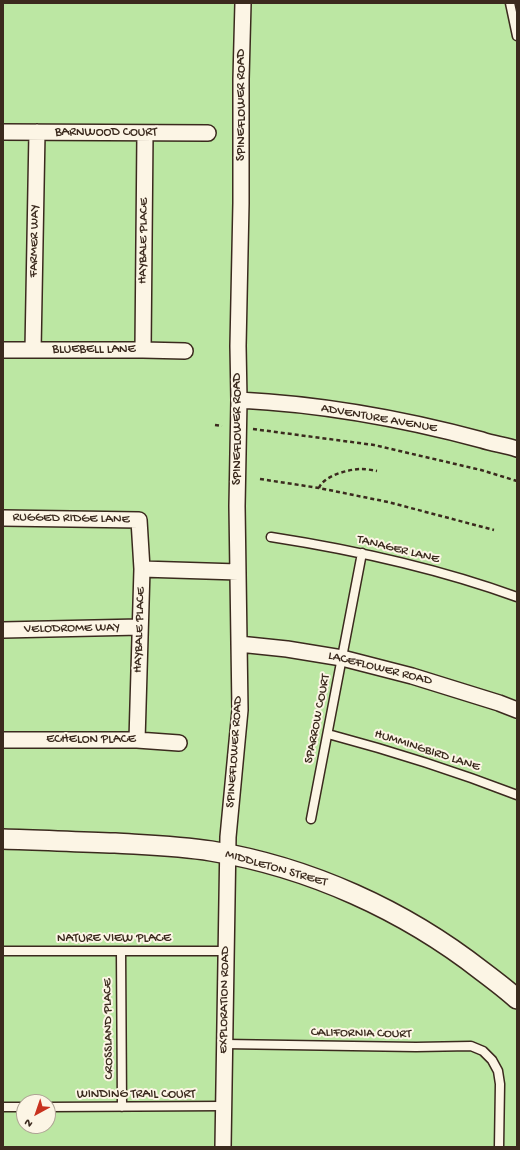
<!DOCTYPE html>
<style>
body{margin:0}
#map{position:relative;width:520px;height:1150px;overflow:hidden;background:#fbebd9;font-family:"Gochi Hand",sans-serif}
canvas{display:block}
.frame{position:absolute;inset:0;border:4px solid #3b2a1e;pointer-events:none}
.north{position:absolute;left:16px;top:1094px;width:40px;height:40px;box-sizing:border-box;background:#fcf5e5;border:1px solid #afa495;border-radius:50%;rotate:220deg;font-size:11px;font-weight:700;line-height:16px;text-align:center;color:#3b2a1e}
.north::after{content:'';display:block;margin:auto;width:14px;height:18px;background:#c8321e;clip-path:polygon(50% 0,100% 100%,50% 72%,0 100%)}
</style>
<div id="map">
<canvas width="520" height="1150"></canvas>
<div class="frame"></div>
<div class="north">N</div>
</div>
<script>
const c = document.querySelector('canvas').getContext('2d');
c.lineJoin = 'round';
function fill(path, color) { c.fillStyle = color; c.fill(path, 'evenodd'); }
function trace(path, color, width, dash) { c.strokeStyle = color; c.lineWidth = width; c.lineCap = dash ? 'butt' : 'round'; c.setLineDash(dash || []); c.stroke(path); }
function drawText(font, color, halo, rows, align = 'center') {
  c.font = font + ' "Gochi Hand",sans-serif'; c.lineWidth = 4; c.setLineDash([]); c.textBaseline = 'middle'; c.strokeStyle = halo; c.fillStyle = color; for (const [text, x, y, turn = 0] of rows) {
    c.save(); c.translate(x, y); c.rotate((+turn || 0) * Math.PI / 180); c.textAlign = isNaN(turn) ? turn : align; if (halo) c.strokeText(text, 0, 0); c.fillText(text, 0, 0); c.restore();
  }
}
const green = new Path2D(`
 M3,3H517V1147H3ZM24,1102H48V1126H24Z`);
const path = new Path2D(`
 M215,425L222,426
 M253,429L374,445L481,470L517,481
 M260,479L319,488L388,502L494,530
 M319,488C323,476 349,469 361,469C366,469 372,470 377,471`);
const service = new Path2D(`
 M510,3L517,36
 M271,537C355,550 437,568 517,597
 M328,734C392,751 455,771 517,795
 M311,819L362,553
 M3,951H225
 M121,951L122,1107
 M225,1044L416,1047L471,1046L483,1051L492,1060L498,1071L500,1084L499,1147
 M3,1107H24
 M48,1107L223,1106`);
const minor = new Path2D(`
 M3,132L208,133
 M3,350H143L185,351
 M33,350L37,132
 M143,350L145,133
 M239,400C319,404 404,419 482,440C493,444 506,445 517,449
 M3,518L139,520L142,569L137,740
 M142,569L238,572
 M3,630L140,627
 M239,644L287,649L342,658L412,676L499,703L517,710
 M3,740H137L179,743
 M223,1147L228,837L240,710L237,506L239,400L238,346L241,203V79L243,3`);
const tertiary = new Path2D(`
 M3,839C40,840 77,842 115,843C147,845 179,846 211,851C309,867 404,910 482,971C494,980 506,989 517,999`);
const streetNames = [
 ["SPINEFLOWER ROAD",242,105,-90],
 ["BARNWOOD COURT",106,133],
 ["FARMER WAY",35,241,-89],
 ["HAYBALE PLACE",144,241,-89],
 ["BLUEBELL LANE",94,350],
 ["ADVENTURE AVENUE",379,419,10],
 ["SPINEFLOWER ROAD",238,429,-90],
 ["RUGGED RIDGE LANE",71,519,1],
 ["TANAGER LANE",398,550,14],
 ["VELODROME WAY",72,629,-1],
 ["HAYBALE PLACE",140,630,-88],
 ["LACEFLOWER ROAD",380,669,14],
 ["SPARROW COURT",318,719,-79],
 ["ECHELON PLACE",91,740],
 ["HUMMINGBIRD LANE",427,751,18],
 ["SPINEFLOWER ROAD",235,752,-86],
 ["MIDDLETON STREET",276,869,16],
 ["NATURE VIEW PLACE",114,939],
 ["EXPLORATION ROAD",225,1000,-89],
 ["CROSSLAND PLACE",109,1029,-91],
 ["CALIFORNIA COURT",361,1034,1],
 ["WINDING TRAIL COURT",136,1095]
];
fill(green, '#bce7a3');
trace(service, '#3b2a1e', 11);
trace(minor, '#3b2a1e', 18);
trace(tertiary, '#3b2a1e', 22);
trace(path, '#3b2a1e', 2.5, [4, 3]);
trace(service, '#fcf5e5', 8);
trace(minor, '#fcf5e5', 15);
trace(tertiary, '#fcf5e5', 19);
drawText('13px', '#3b2a1e', '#fcf5e5', streetNames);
</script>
